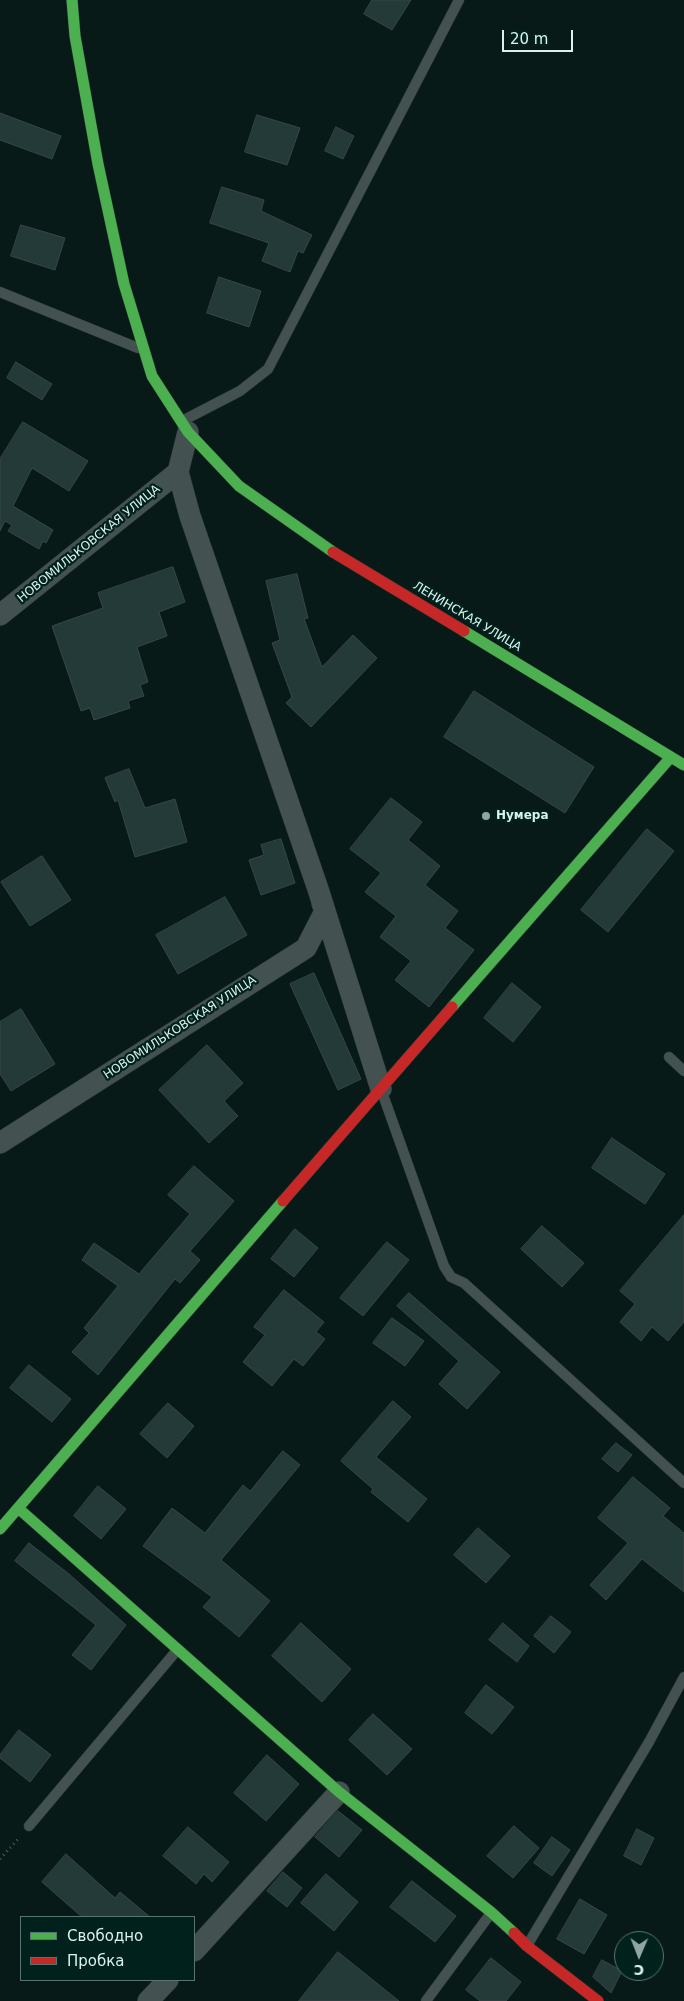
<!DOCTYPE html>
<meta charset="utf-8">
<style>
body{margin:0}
#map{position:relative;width:684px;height:2001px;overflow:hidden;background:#081a17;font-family:"DejaVu Sans",sans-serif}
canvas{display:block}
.legend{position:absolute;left:20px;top:1916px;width:175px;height:65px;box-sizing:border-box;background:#01211d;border:1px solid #587470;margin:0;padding:6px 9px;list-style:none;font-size:15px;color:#dbf1ed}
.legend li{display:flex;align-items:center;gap:10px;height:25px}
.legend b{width:25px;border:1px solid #587470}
.north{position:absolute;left:614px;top:1931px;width:50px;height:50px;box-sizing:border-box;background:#01211d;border:1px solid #587470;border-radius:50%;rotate:181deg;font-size:14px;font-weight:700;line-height:20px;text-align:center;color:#dbf1ed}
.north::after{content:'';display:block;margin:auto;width:18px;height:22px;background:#91a6a2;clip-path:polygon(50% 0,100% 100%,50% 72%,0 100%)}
.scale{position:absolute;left:502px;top:30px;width:71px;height:22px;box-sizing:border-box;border:2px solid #dbf1ed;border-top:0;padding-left:6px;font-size:15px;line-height:18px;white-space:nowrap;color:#dbf1ed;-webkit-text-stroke:4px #01211d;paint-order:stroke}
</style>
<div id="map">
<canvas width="684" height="2001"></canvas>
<ul class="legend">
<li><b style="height:6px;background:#4caf50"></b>Свободно</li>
<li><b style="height:6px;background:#c62828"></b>Пробка</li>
</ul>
<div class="north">С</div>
<div class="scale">20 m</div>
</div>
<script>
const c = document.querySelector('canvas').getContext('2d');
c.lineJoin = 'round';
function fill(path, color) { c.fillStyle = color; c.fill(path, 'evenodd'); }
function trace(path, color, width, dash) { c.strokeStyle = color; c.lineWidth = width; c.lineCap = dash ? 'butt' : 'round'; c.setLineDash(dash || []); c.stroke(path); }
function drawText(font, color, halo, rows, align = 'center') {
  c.font = font + ' "DejaVu Sans",sans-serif'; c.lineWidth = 4.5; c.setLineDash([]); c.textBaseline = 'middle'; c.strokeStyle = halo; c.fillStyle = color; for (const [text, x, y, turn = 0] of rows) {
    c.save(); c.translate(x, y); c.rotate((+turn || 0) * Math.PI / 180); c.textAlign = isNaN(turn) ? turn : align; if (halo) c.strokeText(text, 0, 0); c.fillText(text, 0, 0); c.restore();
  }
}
const building = new Path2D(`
 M372,0H411L392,30L364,14Z
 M0,113L61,136L52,159L0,140Z
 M257,115L300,128L287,165L245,152Z
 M336,127L354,136L343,159L325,151Z
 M222,187L264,200L261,211L312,235L303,253L298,251L290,272L262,261L269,243L210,223Z
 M21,225L65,238L55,270L11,256Z
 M219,277L261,291L249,327L207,313Z
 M16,362L52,384L42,400L7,378Z
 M23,422L88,461L69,491L32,468L13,506L53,530L46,543L43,541L39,549L8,531L12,525L5,521L0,531V459Z
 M173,567L185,602L159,612L167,636L137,647L148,682L140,685L144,696L128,701L130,708L94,720L90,708L81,711L52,626L103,608L98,593Z
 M297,574L308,618L304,619L322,667L353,635L377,658L311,727L286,703L292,697L272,643L280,640L266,581Z
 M474,691L594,767L565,813L444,737Z
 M129,769L145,808L175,799L187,842L135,857L118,800L115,802L105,778Z
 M391,798L422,822L408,840L440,866L425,885L458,911L445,928L474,950L429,1007L395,980L411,961L380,937L396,916L365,892L381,873L350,849Z
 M647,829L674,851L608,932L581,910Z
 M281,839L295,883L261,895L249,860L264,855L261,845Z
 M42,856L71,900L30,926L1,882Z
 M225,897L247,935L178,974L156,935Z
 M314,973L361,1079L338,1090L290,984Z
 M512,983L541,1007L513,1042L484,1018Z
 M21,1009L55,1064L11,1091L0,1074V1022Z
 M207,1045L243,1083L224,1101L238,1116L209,1143L159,1090Z
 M612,1138L665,1174L645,1204L592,1168Z
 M194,1166L234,1201L190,1251L200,1260L180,1283L175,1279L98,1375L72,1352L89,1333L84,1328L118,1286L82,1260L94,1243L139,1274L190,1214L168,1195Z
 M684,1215V1322L668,1341L652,1327L641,1341L620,1322L635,1304L620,1291Z
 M542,1226L584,1263L562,1287L521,1249Z
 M295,1229L318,1248L294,1277L271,1259Z
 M387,1242L409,1260L363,1316L340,1298Z
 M284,1290L324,1322L316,1332L325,1339L303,1366L294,1359L272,1386L243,1362L265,1335L254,1327Z
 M409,1293L500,1372L467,1409L439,1384L459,1361L397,1306Z
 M392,1318L424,1341L405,1366L373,1343Z
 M29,1365L71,1399L52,1422L10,1388Z
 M393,1401L411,1417L376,1457L427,1499L408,1522L371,1492L373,1489L341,1461Z
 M168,1403L194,1426L167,1458L140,1434Z
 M616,1443L632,1455L618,1472L602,1459Z
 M283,1451L300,1465L221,1560L270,1601L239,1637L203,1607L212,1597L143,1546L172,1508L205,1533L243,1485L250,1491Z
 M633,1477L670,1508L663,1516L684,1533V1592L642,1559L606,1600L590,1585L628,1543L598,1518Z
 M98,1486L126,1509L101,1539L74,1516Z
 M478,1528L510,1556L486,1583L454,1555Z
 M29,1543L69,1574L126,1625L91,1670L72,1655L96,1625L15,1561Z
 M551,1616L571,1632L554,1653L534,1636Z
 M301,1623L351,1669L322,1702L272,1656Z
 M503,1623L529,1646L517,1662L489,1640Z
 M486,1685L514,1707L492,1734L465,1713Z
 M373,1714L412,1749L387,1775L349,1740Z
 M19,1730L51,1755L30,1782L0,1758V1755Z
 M267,1755L299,1784L266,1821L234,1793Z
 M338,1811L362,1830L339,1857L315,1837Z
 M514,1826L539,1848L513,1878L487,1856Z
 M188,1827L229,1862L212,1882L204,1874L196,1884L163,1856Z
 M637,1829L654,1838L641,1865L624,1856Z
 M552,1837L570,1850L552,1876L534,1863Z
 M66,1854L115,1898L120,1892L150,1917H82L42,1882Z
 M283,1872L302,1888L287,1907L267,1891Z
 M326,1874L358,1902L334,1931L301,1903Z
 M412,1881L456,1916L435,1942L390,1907Z
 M580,1899L607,1915L584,1954L557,1939Z
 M338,1952L399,2001H299Z
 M491,1958L521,1982L506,2001H480L466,1990Z
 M602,1960L622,1971L611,1993L593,1977Z`);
const path = new Path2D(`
 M0,1859L19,1838`);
const lane = new Path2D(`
 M0,292L138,348
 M182,421L240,391L268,369L459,0
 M669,1057L684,1071
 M382,1092L444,1266L451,1277L464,1283L684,1483
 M29,1826L178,1649
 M528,1944L649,1742L684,1677
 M426,2001L491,1913`);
const street = new Path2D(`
 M188,432L178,472L190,516L318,889L381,1089
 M0,615L178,472
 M0,1143L306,948L325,911L322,903
 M194,1951L339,1792
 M148,2001L168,1980`);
const fast = new Path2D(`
 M72,0L75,36L98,164L124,284L152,376L188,432L239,486L333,552
 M464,631L684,765
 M452,1007L671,757
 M18,1508L339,1792L491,1912L514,1933
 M0,1529L283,1201`);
const jam = new Path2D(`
 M333,552L464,631
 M283,1201L452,1007
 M514,1933L527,1946L598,2001`);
const markers = [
 [486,816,5,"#91a6a2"]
];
const streetNames = [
 ["НОВОМИЛЬКОВСКАЯ УЛИЦА",89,544,-39],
 ["ЛЕНИНСКАЯ УЛИЦА",467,617,31],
 ["НОВОМИЛЬКОВСКАЯ УЛИЦА",180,1028,-33]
];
const poiNames = [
 ["Нумера",496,816]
];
fill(building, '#243a39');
trace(building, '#364746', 1);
trace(lane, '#273331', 11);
trace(street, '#273331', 22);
trace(fast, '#273331', 12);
trace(jam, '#273331', 12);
trace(path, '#4e5b58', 3, [1, 4]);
trace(lane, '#435250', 10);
trace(street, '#435250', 21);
trace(fast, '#4caf50', 11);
trace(jam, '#c62828', 11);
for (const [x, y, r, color] of markers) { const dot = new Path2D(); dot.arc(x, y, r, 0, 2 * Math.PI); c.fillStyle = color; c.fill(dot); trace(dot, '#01211d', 2); }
drawText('12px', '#dbf1ed', '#01211d', streetNames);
drawText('bold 12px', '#dbf1ed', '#01211d', poiNames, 'left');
</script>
